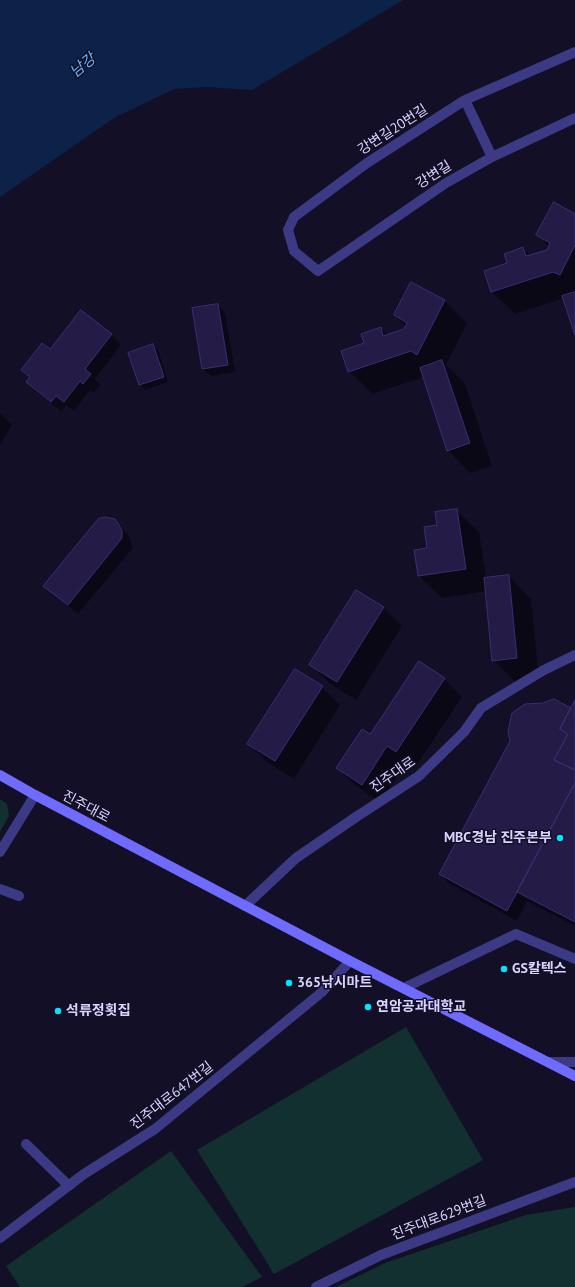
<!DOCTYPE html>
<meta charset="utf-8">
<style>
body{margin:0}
canvas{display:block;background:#130f26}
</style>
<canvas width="575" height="1287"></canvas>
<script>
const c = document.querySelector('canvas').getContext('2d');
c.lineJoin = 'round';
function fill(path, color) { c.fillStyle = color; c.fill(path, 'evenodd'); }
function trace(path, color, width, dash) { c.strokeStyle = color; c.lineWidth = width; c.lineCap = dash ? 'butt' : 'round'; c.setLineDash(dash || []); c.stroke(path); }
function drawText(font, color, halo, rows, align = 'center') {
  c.font = font + ' "PT Sans","Noto Sans KR",sans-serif'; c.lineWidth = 3; c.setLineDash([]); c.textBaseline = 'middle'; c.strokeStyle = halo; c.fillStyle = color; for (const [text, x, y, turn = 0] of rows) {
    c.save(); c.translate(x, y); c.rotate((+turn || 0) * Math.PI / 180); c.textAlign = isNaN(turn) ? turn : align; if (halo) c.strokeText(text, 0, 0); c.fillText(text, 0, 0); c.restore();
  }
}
const green = new Path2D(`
 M0,799L7,804L9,816L0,832Z
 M406,1027L483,1160L274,1274L197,1150Z
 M171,1151L262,1277L242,1287H20L6,1266Z
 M575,1207V1287H336L385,1263L526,1215Z`);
const water = new Path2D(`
 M0,0H403L252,90L207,87L174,89L114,118L0,197Z`);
const shadow = new Path2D(`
 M575,215V331L564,298L515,314L492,292L485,271L508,264L523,248L531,256L548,250L549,247L538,235Z
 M411,284L445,301L467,323L446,365L465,384L492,466L470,473L448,450L424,377L372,394L349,371L365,344L380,328L388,336L405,330L406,327L395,315Z
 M218,305L225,312L235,372L211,376L203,369L194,309Z
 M81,311L112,335L121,345L95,379L100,385L94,393L90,390L74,411L66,405L61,411L37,392L27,382L30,378L23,370L50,350Z
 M153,345L158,350L168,382L145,390L140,385L129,353Z
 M0,413L12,425L0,445Z
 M456,510L479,532L486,578L509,576L531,599L539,680L516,683L493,660L487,591L442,598L419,576L428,549L438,526Z
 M114,520L129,536L131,542L132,549L78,614L55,595L45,586Z
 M357,591L384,608L402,626L356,700L329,683L311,665Z
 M444,679L462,697L414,769L406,764L380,802L356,786L337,768L371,735Z
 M322,687L340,705L294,779L267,762L249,744Z
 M575,703V926L527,901L517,921L450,884L440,874L571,710Z`);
const building = new Path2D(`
 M554,202L575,214V245L560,275L553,272L491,292L484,271L507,263L504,254L523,247L526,256L547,250L550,243L536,235Z
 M411,282L445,300L417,355L411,351L348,372L341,351L364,343L361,334L381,327L383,336L404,329L407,323L394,315Z
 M575,292V335L562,296Z
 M218,304L228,365L202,369L192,308Z
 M81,310L112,334L85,369L91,374L83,384L80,381L64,402L56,396L51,402L26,382L30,377L21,370L42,343L50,349Z
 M153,344L164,377L139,385L128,353Z
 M442,360L470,443L447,451L420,368Z
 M457,509L466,569L418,576L414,550L427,548L424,527L437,525L435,512Z
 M105,517L115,519L119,525L122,531V538L68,605L43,586L98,519Z
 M509,575L517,658L492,661L484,578Z
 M356,590L384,607L337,682L309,665Z
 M419,661L445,678L396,752L387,746L362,785L336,768L362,729L370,734Z
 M295,669L323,686L275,761L247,744Z
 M554,699L571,708L560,729L568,734L554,760L575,770V783L507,911L439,874L510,741L508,731L512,713L525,704L543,703Z
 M575,700V770L554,760L568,734L560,729Z
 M575,783V922L517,892Z`);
const street = new Path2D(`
 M575,52L465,100L367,163L294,217L288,230L294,251L318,271L446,183L492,157L575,118
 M465,100L492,157
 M0,852L35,795
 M0,889L19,896
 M245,906L296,858L356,817L419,776L464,732L481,708L544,670L575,655
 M404,988L516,934L575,959
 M548,1062H575
 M26,1144L69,1186
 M0,1238L84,1174L155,1129L322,992L350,961
 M316,1287L381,1255L575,1182`);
const secondary = new Path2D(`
 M0,775L35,795L350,961L575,1076`);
const markers = [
 [560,838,4,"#00e5ff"],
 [504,969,4,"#00e5ff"],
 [289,983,4,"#00e5ff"],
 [368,1007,4,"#00e5ff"],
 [58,1011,4,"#00e5ff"]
];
const streetNames = [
 ["강변길20번길",393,130,-33],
 ["강변길",434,175,-32],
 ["진주대로",393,775,-35],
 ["진주대로",86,807,28],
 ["진주대로647번길",172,1096,-38],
 ["진주대로629번길",439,1218,-21]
];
const poiNames = [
 ["MBC경남 진주본부",552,838,"right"],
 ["GS칼텍스",512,969],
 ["365낚시마트",297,983],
 ["연암공과대학교",376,1007],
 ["석류정횟집",66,1011]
];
const waterNames = [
 ["남강",83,66,-39]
];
fill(green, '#12302f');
fill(water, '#0c2248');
fill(shadow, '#0007');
fill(building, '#241b47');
trace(building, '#3b2d73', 1);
trace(street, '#3d3a85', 10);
trace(secondary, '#6f6bff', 10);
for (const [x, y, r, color] of markers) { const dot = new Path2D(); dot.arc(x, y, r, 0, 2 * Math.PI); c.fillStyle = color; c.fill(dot); trace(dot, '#130f26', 1.5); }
drawText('14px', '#d9d4ff', '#130f26', streetNames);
drawText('bold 14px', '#d9d4ff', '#130f26', poiNames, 'left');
drawText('italic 15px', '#62b6ff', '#130f26', waterNames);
</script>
